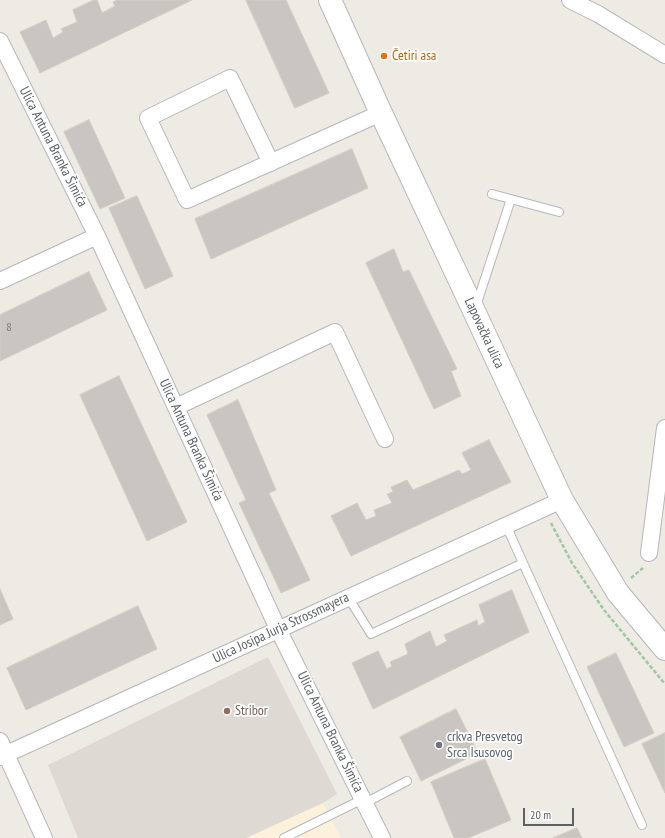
<!DOCTYPE html>
<meta charset="utf-8">
<style>
body{margin:0}
#map{position:relative;width:665px;height:838px;overflow:hidden;background:#eeebe4;font-family:"PT Sans Narrow",sans-serif}
canvas{display:block}
.scale{position:absolute;left:523px;top:808px;width:51px;height:18px;box-sizing:border-box;border:2px solid #5c6164;border-top:0;padding-left:5px;font-size:12px;line-height:14px;white-space:nowrap;color:#5c6164;-webkit-text-stroke:3px #fff;paint-order:stroke}
</style>
<div id="map">
<canvas width="665" height="838"></canvas>
<div class="scale">20 m</div>
</div>
<script>
const c = document.querySelector('canvas').getContext('2d');
c.lineJoin = 'round';
function fill(path, color) { c.fillStyle = color; c.fill(path, 'evenodd'); }
function trace(path, color, width, dash) { c.strokeStyle = color; c.lineWidth = width; c.lineCap = dash ? 'butt' : 'round'; c.setLineDash(dash || []); c.stroke(path); }
function drawText(font, color, halo, rows, align = 'center') {
  c.font = font + ' "PT Sans Narrow",sans-serif'; c.lineWidth = 3.5; c.setLineDash([]); c.textBaseline = 'middle'; c.strokeStyle = halo; c.fillStyle = color; for (const [text, x, y, turn = 0] of rows) {
    c.save(); c.translate(x, y); c.rotate((+turn || 0) * Math.PI / 180); c.textAlign = isNaN(turn) ? turn : align; if (halo) c.strokeText(text, 0, 0); c.fillText(text, 0, 0); c.restore();
  }
}
const commercial = new Path2D(`
 M323,803L341,838H246Z`);
const education = new Path2D(`
 M268,657L337,794L323,803L246,838H78L48,765Z`);
const building = new Path2D(`
 M94,0H97L102,13L115,6L113,2L117,0H192L40,73L20,32L46,20L53,38L63,32L61,29L77,22L73,10Z
 M246,0H286L329,93L295,108Z
 M89,120L125,198L100,209L64,132Z
 M352,149L368,188L211,259L195,219Z
 M137,196L173,276L145,289L109,208Z
 M394,249L403,272L409,270L457,369L451,371L461,396L434,409L366,263Z
 M89,272L107,310L0,361V315Z
 M119,376L187,522L147,541L80,395Z
 M238,400L276,490L269,493L310,580L281,593L239,503L246,500L207,415Z
 M489,440L511,482L351,556L331,516L357,503L366,520L376,516L374,510L392,503L387,494L393,492L391,487L407,480L413,490L459,470L462,474L471,470L462,453Z
 M0,589L13,619L0,625Z
 M512,590L529,632L373,709L352,663L378,651L387,669L392,666L390,662L408,654L405,644L430,631L436,647L447,641L444,635L477,620L478,626L485,622L479,605Z
 M138,606L157,649L26,710L7,668Z
 M616,653L654,733L624,747L587,667Z
 M456,709L478,753L421,781L400,737Z
 M665,733V793L642,744Z
 M485,759L511,820L468,838H454L431,782Z
 M577,828L582,838H553Z`);
const path = new Path2D(`
 M551,523L572,563L604,610L665,684
 M631,578L643,568`);
const service = new Path2D(`
 M492,194L559,212
 M476,306L511,199
 M523,563L642,825
 M348,597L371,634L523,563L506,525
 M365,803L407,781
 M284,838L363,799`);
const minor = new Path2D(`
 M570,0L598,14L665,55
 M0,41L97,236L278,629L382,838
 M271,163L230,78L148,118L187,200L381,113
 M0,281L97,236
 M176,407L335,332L385,439
 M649,553L665,428
 M0,741L44,838
 M0,757L562,500`);
const secondary = new Path2D(`
 M330,0L381,113L474,311L562,500L618,593L665,649`);
const markers = [
 [384,56,4,"#e8710a"],
 [227,711,4,"#8d6e63"],
 [439,745,4,"#6b7280"]
];
const numberNames = [
 ["8",9,328]
];
const foodNames = [
 ["Četiri asa",392,56]
];
const streetNames = [
 ["Ulica Antuna Branka Šimića",53,147,63],
 ["Lapovačka ulica",484,333,65],
 ["Ulica Antuna Branka Šimića",191,440,65],
 ["Ulica Josipa Jurja Strossmayera",281,628,-25],
 ["Ulica Antuna Branka Šimića",330,732,64]
];
const educationNames = [
 ["Stribor",235,711]
];
const worshipNames = [
 ["crkva Presvetog",447,737],
 ["Srca Isusovog",447,753]
];
fill(commercial, '#fcf1db');
fill(education, '#dedad3');
fill(building, '#c9c6c1');
trace(building, '#d3ccc3', 1);
trace(service, '#b5b7bb', 10);
trace(minor, '#b5b7bb', 18);
trace(secondary, '#b3b8bb', 24);
trace(path, '#9dc8a4', 2.5, [4, 2]);
trace(service, '#fff', 8);
trace(minor, '#fff', 16);
trace(secondary, '#fff', 22);
for (const [x, y, r, color] of markers) { const dot = new Path2D(); dot.arc(x, y, r, 0, 2 * Math.PI); c.fillStyle = color; c.fill(dot); trace(dot, '#fff', 1.5); }
drawText('12px', '#777a7b', null, numberNames);
drawText('14px', '#c56008', '#fff', foodNames, 'left');
drawText('14px', '#5c6164', '#fff', streetNames);
drawText('14px', '#785e54', '#fff', educationNames, 'left');
drawText('14px', '#5b616d', '#fff', worshipNames, 'left');
</script>
